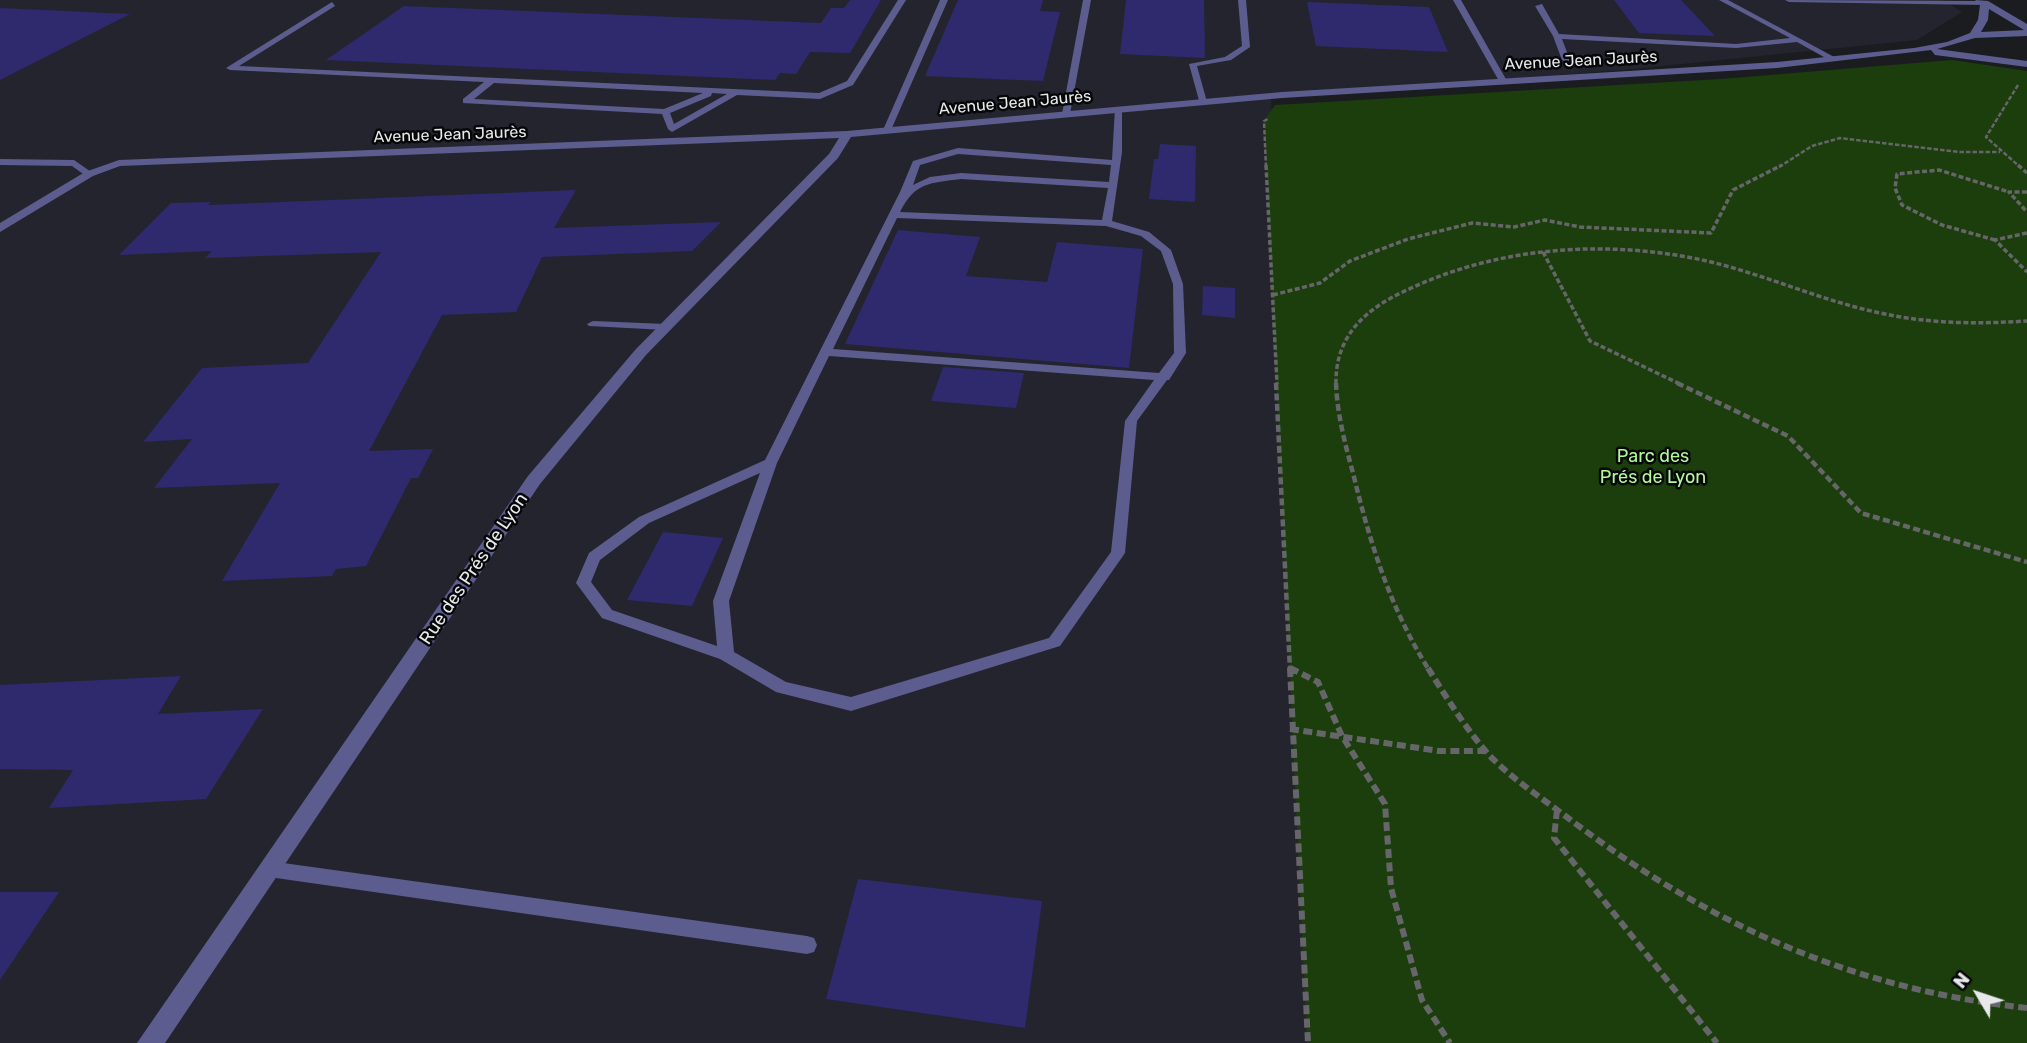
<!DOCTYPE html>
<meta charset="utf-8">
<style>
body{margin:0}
#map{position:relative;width:2027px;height:1043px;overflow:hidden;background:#1b1c20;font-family:Rubik,sans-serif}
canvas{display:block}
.north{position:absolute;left:1943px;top:959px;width:70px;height:70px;-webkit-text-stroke:5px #060708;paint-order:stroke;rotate:309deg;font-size:19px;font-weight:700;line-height:28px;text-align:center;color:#e8e8eb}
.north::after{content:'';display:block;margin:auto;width:24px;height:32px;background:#e8e8eb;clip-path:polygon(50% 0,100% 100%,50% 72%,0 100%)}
</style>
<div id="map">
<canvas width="2027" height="1043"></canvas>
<div class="north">N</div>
</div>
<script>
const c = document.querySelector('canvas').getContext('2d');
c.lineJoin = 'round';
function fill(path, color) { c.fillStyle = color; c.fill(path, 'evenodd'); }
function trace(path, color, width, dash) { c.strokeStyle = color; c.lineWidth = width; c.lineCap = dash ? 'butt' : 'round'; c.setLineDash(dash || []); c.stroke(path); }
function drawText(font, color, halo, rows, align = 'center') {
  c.font = font + ' Rubik,sans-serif'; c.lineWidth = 5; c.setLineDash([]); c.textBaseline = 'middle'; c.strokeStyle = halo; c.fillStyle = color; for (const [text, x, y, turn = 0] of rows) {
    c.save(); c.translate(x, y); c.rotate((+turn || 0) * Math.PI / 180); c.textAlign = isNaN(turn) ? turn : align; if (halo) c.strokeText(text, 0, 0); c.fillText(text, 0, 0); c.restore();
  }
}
const built = new Path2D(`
 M0,0H1943L1962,12L1917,40L1623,70L1271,97L1317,1043H0Z`);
const green = new Path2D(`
 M1952,60L2027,71V1043H1307L1264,121L1275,105L1721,79Z`);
const building = new Path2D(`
 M850,0H881L850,53L810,52L796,74L780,73L775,80L326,60L404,6L821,23L831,8H844Z
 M958,0H1043L1040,11L1060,12L1043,81L925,76Z
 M1126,0H1204L1205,58L1120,54Z
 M1614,0H1681L1715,36L1639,33Z
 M1307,2L1429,7L1448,52L1316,46Z
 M0,8L130,14L0,80Z
 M1160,144L1196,146L1195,202L1149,199L1154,159H1158Z
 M576,190L554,228L721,222L692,251L542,257L516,312L442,315L369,451L433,449L418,478H411L366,566L336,569L332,576L222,581L280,483L154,488L192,439L143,442L202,368L308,363L381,252L205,258L212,251L119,255L171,203L211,202L208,205Z
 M898,230L980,237L966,276L1047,282L1057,242L1143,249L1129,368L845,344Z
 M1203,286L1235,288V318L1202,315Z
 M943,367L1024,373L1016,408L931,401Z
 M663,532L723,538L692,606L627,600Z
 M181,676L158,714L263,709L206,799L49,808L73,770L0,769V685Z
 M858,879L1042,901L1025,1028L826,999Z
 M0,892H59L0,980Z`);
const pathFar3 = new Path2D(`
 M2018,85L1986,137L2020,167
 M1266,167L1264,121L1268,119
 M1779,167L1812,146L1840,138L1959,152H2000`);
const pathFar2 = new Path2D(`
 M1266,165L1277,384
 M2018,165L2027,173
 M2027,192H2009L2027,212
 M2027,233L1995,240L2027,272
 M1995,240L1942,225L1902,205L1895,188L1897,174L1939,170L2009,192
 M1543,252L1590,341L1680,384
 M1273,295L1320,283L1350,261L1408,239L1472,223L1514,227L1545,220L1580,227L1711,233L1733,190L1782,165
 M1336,384C1335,336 1365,309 1407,290C1499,246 1608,239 1707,261C1767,275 1824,302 1885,314C1932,324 1979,324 2027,321`);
const pathFar1 = new Path2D(`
 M1276,383L1290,670
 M1336,383C1337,413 1345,444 1353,473C1370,543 1390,608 1429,670
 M1677,383L1788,436L1861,513L2027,562
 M1288,667L1293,670`);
const path = new Path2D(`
 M1290,668L1308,1043
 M1290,668L1318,682L1342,736L1385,804L1391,888L1422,1000L1450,1043
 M1428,668C1446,697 1466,729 1489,755C1513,780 1545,800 1572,821C1712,926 1853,989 2027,1008
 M1290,729L1439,751H1484
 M1557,810L1554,838L1717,1043`);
const service = new Path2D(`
 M898,0H906L853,85L820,99L737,95L672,132L668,129L662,114L463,103V99L484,82L230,70L226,68L332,2L335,6L239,66L819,93L847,81ZM494,83L703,93L664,109L474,99ZM712,93L727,94L674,124L670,113L711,96Z
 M940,0H948L891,130L884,132L883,130Z
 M1083,0H1091L1070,114L1066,117L1062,114Z
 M1238,0H1246L1250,47L1231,60L1197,66L1207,102L1200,104L1189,64L1225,57L1242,46Z
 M1453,0H1461L1507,81L1506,83L1499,81Z
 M1719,0H1728L1838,59L1831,61L1797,42L1736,48L1562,39L1570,60L1566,62L1562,60L1553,36L1535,6L1542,4L1559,34L1736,44L1790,38Z
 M1785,0L1985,1L1989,3L1985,5L1789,2Z
 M1115,108L1122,110V152L1112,221L1149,232L1171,250L1183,284L1186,353L1169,380H1167L1137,421L1125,553L1060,646L851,711L776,692L720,659L602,618L576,583L589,553L639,517L765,460L900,192L913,161L958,148L1112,160ZM958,154L1111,165L1109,182L961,173L930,177L913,185L920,165ZM961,179L1108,188L1102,220L900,212C915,182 930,183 961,179ZM897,218L1106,226L1141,236L1161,251L1173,284L1174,353L1159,373L833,349ZM829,356L1154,380L1125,421L1111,552L1049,638L851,697L786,682L734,652L729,601L777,463ZM760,473L713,601L717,646L612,610L591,582L600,560L649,523Z
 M0,159L74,160L94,174L86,176L72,166L0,165Z
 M593,321L666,324L672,327L666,330L589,326L587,324Z
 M269,861L807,936L814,938L817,945L814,952L807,954L269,877L262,875L260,869L262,863Z`);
const minor = new Path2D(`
 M1975,0L1988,1L2027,24V36L1975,38L1937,49L2027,61V67L1935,55L1931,50L1777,68L1282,98L851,137L838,158L646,355L540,484L165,1043H137L528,476L636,349L829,154L839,138L120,166L93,176L0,232V223L85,172L119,160L847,131L1282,92L1777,62L1914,48L1947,42L1970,33L1978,20L1980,5ZM1989,9L2024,30H2025L1981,32L1988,20Z`);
const farStreetnames = [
 ["Avenue Jean Jaurès",1581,61,-3],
 ["Avenue Jean Jaurès",1015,103,-5],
 ["Avenue Jean Jaurès",450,135,-2]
];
const parkNames = [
 ["Parc des",1653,457],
 ["Prés de Lyon",1653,478]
];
const streetNames = [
 ["Rue des Prés de Lyon",474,569,-56]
];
fill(built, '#24242e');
fill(green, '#1b3e0c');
fill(building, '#2f296d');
trace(pathFar3, '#66666a', 2.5, [4.5, 2]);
trace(pathFar2, '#66666a', 3.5, [5, 2.5]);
trace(pathFar1, '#66666a', 4.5, [7, 3.5]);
trace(path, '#66666a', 6, [9, 4.5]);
fill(service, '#5c5d8e');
fill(minor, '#5c5d8e');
drawText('16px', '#e8e8eb', '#060708', farStreetnames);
drawText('18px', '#b2f99a', '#060708', parkNames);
drawText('18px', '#e8e8eb', '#060708', streetNames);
</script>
